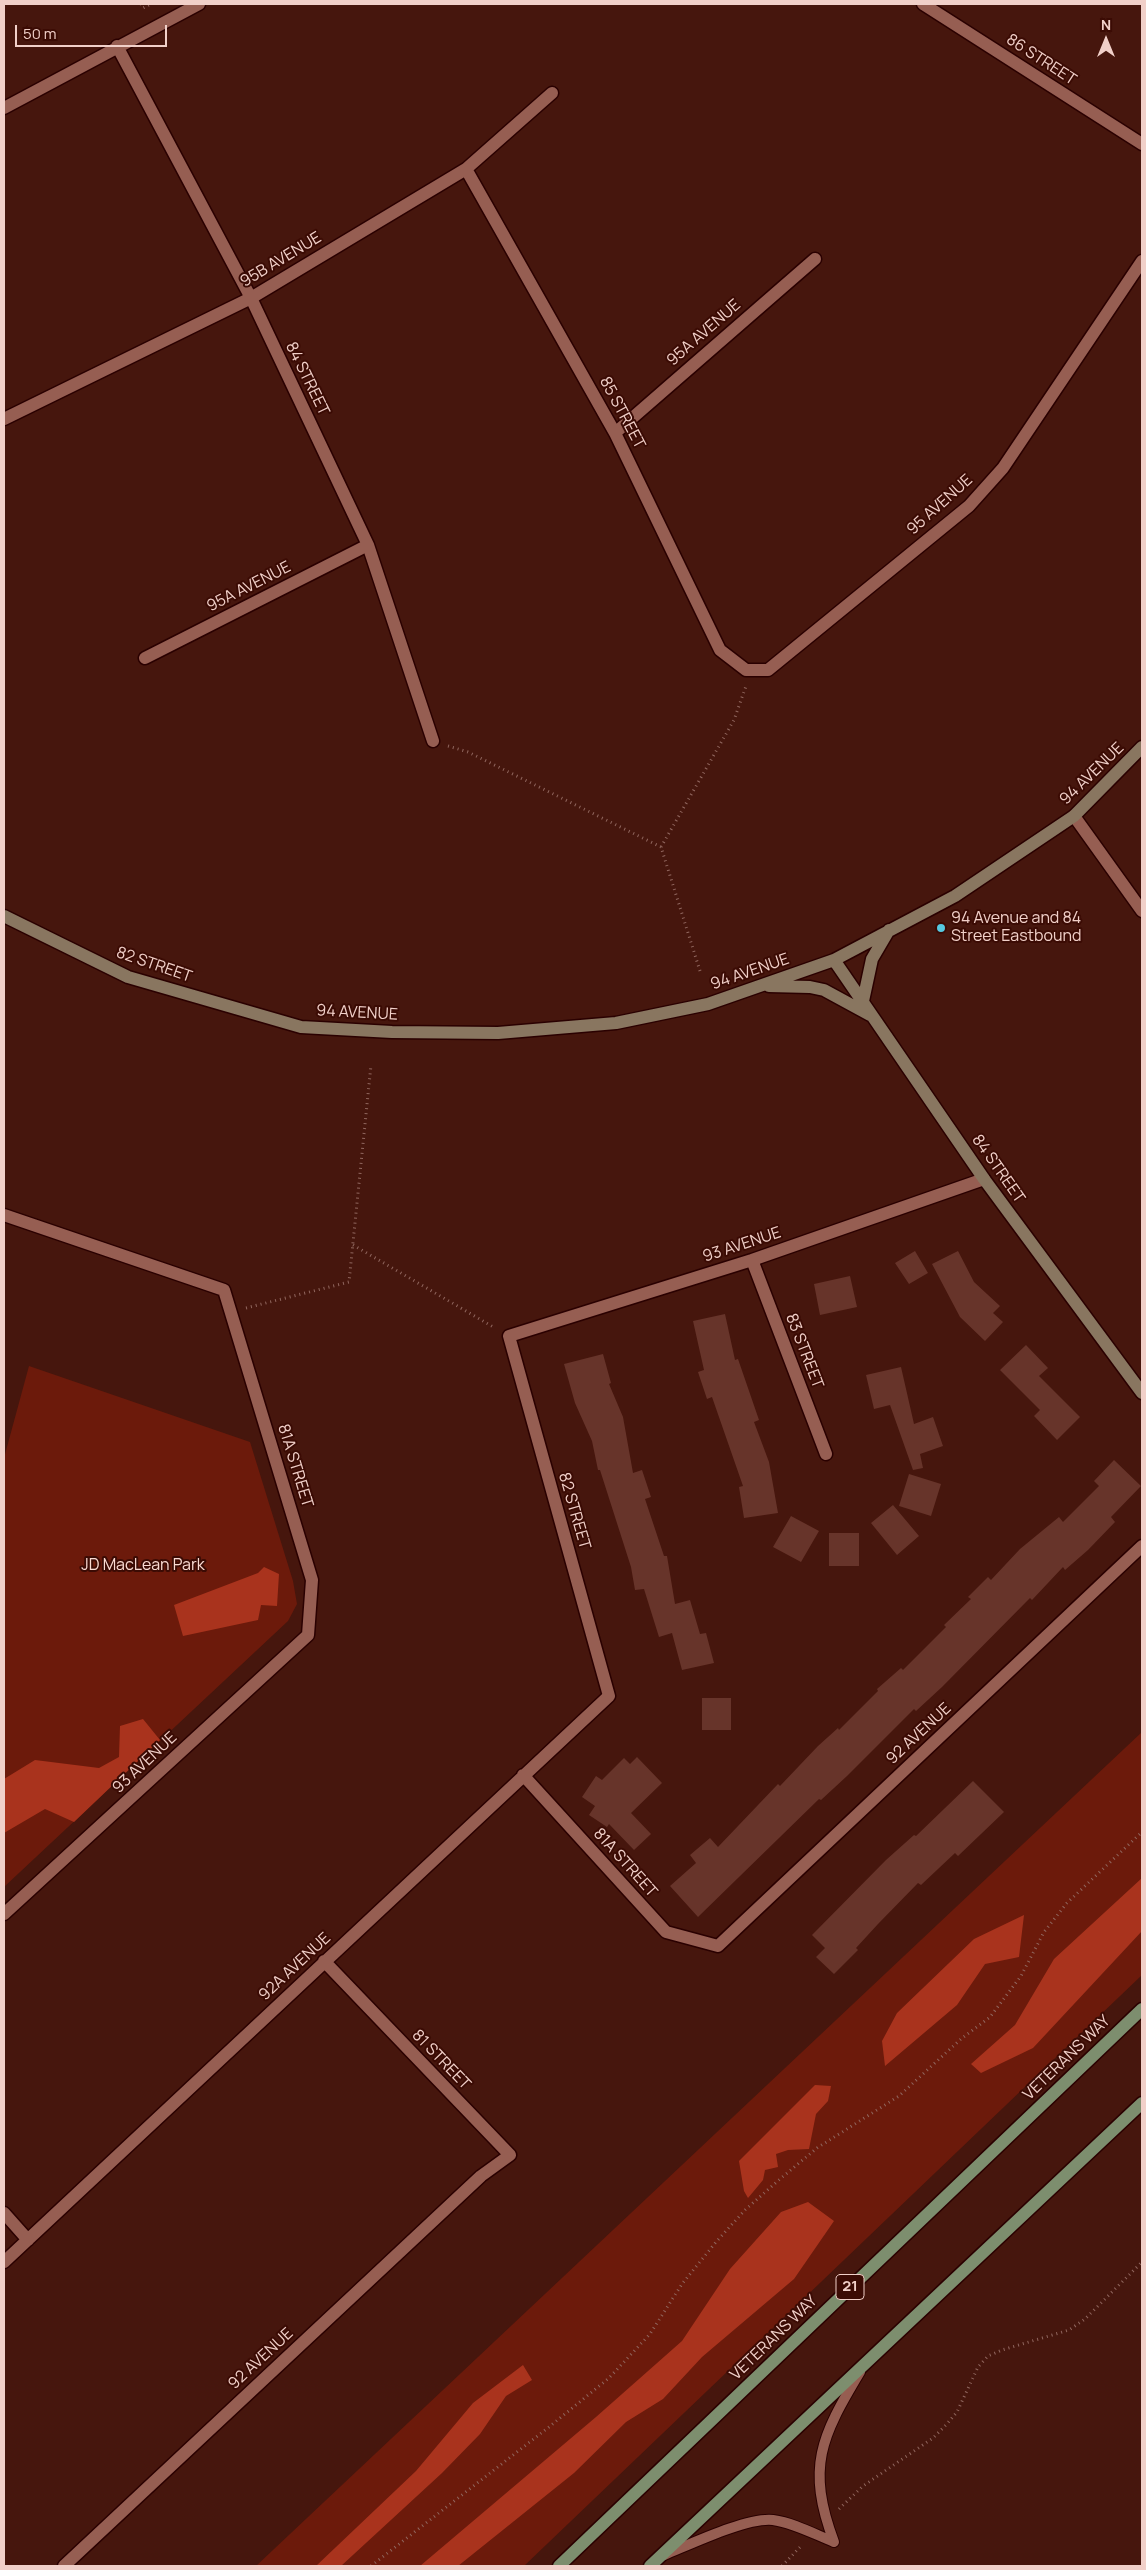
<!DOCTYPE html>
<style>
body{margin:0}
#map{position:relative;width:1146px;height:2570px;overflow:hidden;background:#46160d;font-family:Manrope,sans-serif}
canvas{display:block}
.frame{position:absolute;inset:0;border:5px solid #f1d0c9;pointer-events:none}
.north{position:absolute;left:1081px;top:15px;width:50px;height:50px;-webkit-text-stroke:4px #3b0b04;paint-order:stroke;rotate:0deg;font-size:14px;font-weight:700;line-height:20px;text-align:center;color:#f1d0c9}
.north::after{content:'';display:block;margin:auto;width:18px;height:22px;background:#f1d0c9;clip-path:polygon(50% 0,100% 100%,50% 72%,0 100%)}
.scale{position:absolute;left:15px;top:25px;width:152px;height:22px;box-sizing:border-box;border:2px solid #f1d0c9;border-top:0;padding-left:6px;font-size:15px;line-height:18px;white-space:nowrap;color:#f1d0c9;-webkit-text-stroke:4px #3b0b04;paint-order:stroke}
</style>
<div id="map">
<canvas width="1146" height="2570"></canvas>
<div class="frame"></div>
<div class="north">N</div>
<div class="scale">50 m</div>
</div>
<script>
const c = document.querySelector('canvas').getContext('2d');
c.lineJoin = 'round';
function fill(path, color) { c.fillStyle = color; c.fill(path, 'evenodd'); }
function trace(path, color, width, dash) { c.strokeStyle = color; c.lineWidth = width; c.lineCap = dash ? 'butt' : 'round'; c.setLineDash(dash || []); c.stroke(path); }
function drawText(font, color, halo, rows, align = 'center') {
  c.font = font + ' Manrope,sans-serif'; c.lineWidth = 4; c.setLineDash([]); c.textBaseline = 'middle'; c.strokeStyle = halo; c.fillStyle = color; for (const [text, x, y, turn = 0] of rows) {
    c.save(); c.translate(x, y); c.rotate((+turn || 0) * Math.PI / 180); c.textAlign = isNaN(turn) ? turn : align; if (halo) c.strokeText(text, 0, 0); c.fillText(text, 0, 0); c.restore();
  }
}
const green = new Path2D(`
 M29,1366L250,1442L293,1581L297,1604L288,1621L4,1887V1458Z
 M1142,1732V1975L524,2566H256Z`);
const forest = new Path2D(`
 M264,1567L279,1574L277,1606L261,1605L258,1620L183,1636L174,1605L258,1573Z
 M143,1719L160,1740L74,1822L45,1809L4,1833V1779L35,1760L99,1768L119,1757L120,1726Z
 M1142,1878V1931L1033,2048L981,2073L971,2064L1015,2025L1054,1959Z
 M1024,1915L1019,1957L985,1964L957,2005L885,2066L882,2041L897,2013L974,1939Z
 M815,2085L831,2086L828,2101L816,2114L809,2149L788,2150L776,2154L778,2167L765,2170L763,2180L748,2198L744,2191L739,2161Z
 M808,2202L834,2221L794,2279L702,2357L663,2399L626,2422L574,2473L458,2566H420L596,2417L682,2341L730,2269L781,2212Z
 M523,2365L532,2380L506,2396L480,2434L442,2473L341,2566H316L416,2471L473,2403Z`);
const building = new Path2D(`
 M915,1251L928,1273L909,1284L895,1263Z
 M958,1251L974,1282L1000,1306L993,1313L1003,1322L985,1341L960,1317L932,1264Z
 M850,1276L857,1307L820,1315L814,1284Z
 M725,1314L735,1360L738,1359L759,1420L754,1422L769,1462L778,1513L744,1518L739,1487L743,1486L712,1397L707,1399L698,1372L704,1370L693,1321Z
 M1026,1345L1048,1368L1039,1376L1080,1417L1057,1440L1034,1416L1040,1410L1000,1370Z
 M603,1354L611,1383L609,1384L623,1417L633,1473L642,1470L651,1497L645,1499L664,1556H667L675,1604L690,1600L700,1634L706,1633L714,1663L682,1670L672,1633L659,1637L644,1589L635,1590L631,1567L600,1470H598L592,1441L575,1403L564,1364Z
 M901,1367L914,1424L933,1417L943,1446L920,1454L923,1468L913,1470L890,1405L874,1409L866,1375Z
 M1114,1460L1141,1486L1111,1517L1115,1522L1088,1550L1065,1570L1063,1567L1032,1600L1030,1598L942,1687L916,1711L914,1709L847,1776L821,1800L819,1799L698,1917L670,1886L696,1863L690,1855L710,1838L718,1847L778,1784L780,1786L818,1746L838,1728L839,1730L878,1691L877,1689L901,1668L903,1670L946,1627L944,1625L971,1599L968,1597L988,1577L991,1580L1020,1549L1059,1517L1063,1522L1099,1486L1094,1481Z
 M909,1474L941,1484L931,1516L899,1506Z
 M893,1505L919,1536L897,1555L871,1523Z
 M791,1516L819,1531L801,1562L773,1547Z
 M829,1533H859V1566H829Z
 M702,1698H731V1730H702Z
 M637,1757L662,1783L631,1813L651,1834L634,1850L609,1824L607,1827L589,1815L595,1806L582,1797L596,1776L602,1780L624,1758L630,1764Z
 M973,1781L1004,1812L958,1856L955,1853L921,1885L918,1883L878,1924L856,1948L858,1950L834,1974L816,1957L825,1948L812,1935L886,1860L914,1835L916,1836Z`);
const path = new Path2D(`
 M141,4L143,8L151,4
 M448,746L468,752L661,847
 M700,971L661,847L734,720L746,686
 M353,1245L495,1328
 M246,1308L349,1282L371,1065
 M839,2509L863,2486L933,2438L946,2425L957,2412L978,2367L988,2356L1002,2350L1069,2330L1085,2319L1142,2262
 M371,2566L549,2427L609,2378L650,2334L682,2284L716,2242L745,2210L780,2179L817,2148L899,2096L961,2039L990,2017L1021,1976L1044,1932L1067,1903L1142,1832
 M782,2566L802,2545`);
const lane = new Path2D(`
 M834,2542C806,2467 821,2437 860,2372
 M664,2555C689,2545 747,2517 773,2520C794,2523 814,2534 834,2542`);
const street = new Path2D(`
 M923,4L1142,144
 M117,46L251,298L368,545L433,741
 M4,108L199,4
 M466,169L615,433L720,650L746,670H768L969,506L1003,468L1142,261
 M4,419L251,298L466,169L552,93
 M615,433L815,259
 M145,658L368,545
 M1074,816L1142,911
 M4,1215L224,1290L312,1580L308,1635L4,1914
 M752,1260L826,1454
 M523,1775L666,1932L718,1946L1142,1546
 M4,2213L28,2240
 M4,2262L609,1696L509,1336L752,1260L984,1179
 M64,2566L481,2176L510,2155L324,1961`);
const secondary = new Path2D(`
 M4,916L128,977L301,1027L392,1032L498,1033L616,1023L708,1004L834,960L955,896L1074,816L1142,747
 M834,960L984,1179L1142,1393
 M769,986L810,987L824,990L870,1015
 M863,1001L872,959L889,930`);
const primary = new Path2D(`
 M559,2566L1142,2009
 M650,2566L1142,2103`);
const markers = [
 [941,928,5,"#56c9e0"]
];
const shields = [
 [850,2287,28]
];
const shieldNames = [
 ["21",850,2287]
];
const streetNames = [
 ["86 STREET",1041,60,33],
 ["95B AVENUE",281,260,-31],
 ["95A AVENUE",704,333,-41],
 ["84 STREET",307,379,64],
 ["85 STREET",622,413,62],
 ["95 AVENUE",940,505,-42],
 ["95A AVENUE",249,587,-27],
 ["94 AVENUE",1092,774,-44],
 ["82 STREET",154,965,19],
 ["94 AVENUE",750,972,-19],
 ["94 AVENUE",357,1013,3],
 ["84 STREET",998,1169,55],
 ["93 AVENUE",742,1245,-18],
 ["83 STREET",804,1351,69],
 ["81A STREET",295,1466,73],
 ["82 STREET",574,1511,74],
 ["92 AVENUE",919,1734,-43],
 ["93 AVENUE",145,1763,-43],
 ["81A STREET",625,1863,48],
 ["92A AVENUE",295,1967,-43],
 ["VETERANS WAY",1067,2058,-44],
 ["81 STREET",441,2060,46],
 ["VETERANS WAY",774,2338,-44],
 ["92 AVENUE",261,2359,-43]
];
const poiNames = [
 ["94 Avenue and 84",951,919],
 ["Street Eastbound",951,937]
];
const parkNames = [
 ["JD MacLean Park",143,1566]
];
fill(green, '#6c1a0b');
fill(forest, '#a9331d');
fill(building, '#67342a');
trace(lane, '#2a0000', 12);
trace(street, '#2a0000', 15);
trace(secondary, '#2a0000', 15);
trace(primary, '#2a0000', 15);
trace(path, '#91675f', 3, [1, 4]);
trace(lane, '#965e52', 10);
trace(street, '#965e52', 12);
trace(secondary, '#897660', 12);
trace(primary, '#7d8e6e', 12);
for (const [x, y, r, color] of markers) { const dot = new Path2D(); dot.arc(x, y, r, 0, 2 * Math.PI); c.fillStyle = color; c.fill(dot); trace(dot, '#3b0b04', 2); }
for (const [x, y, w] of shields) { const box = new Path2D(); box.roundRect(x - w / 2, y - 12.5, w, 25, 4); c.fillStyle = '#3b0b04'; c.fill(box); trace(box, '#f1d0c9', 1); }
drawText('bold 15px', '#f1d0c9', null, shieldNames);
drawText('16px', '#f1d0c9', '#3b0b04', streetNames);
drawText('16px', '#f1d0c9', '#3b0b04', poiNames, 'left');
drawText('16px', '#fadad2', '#3b0b04', parkNames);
</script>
